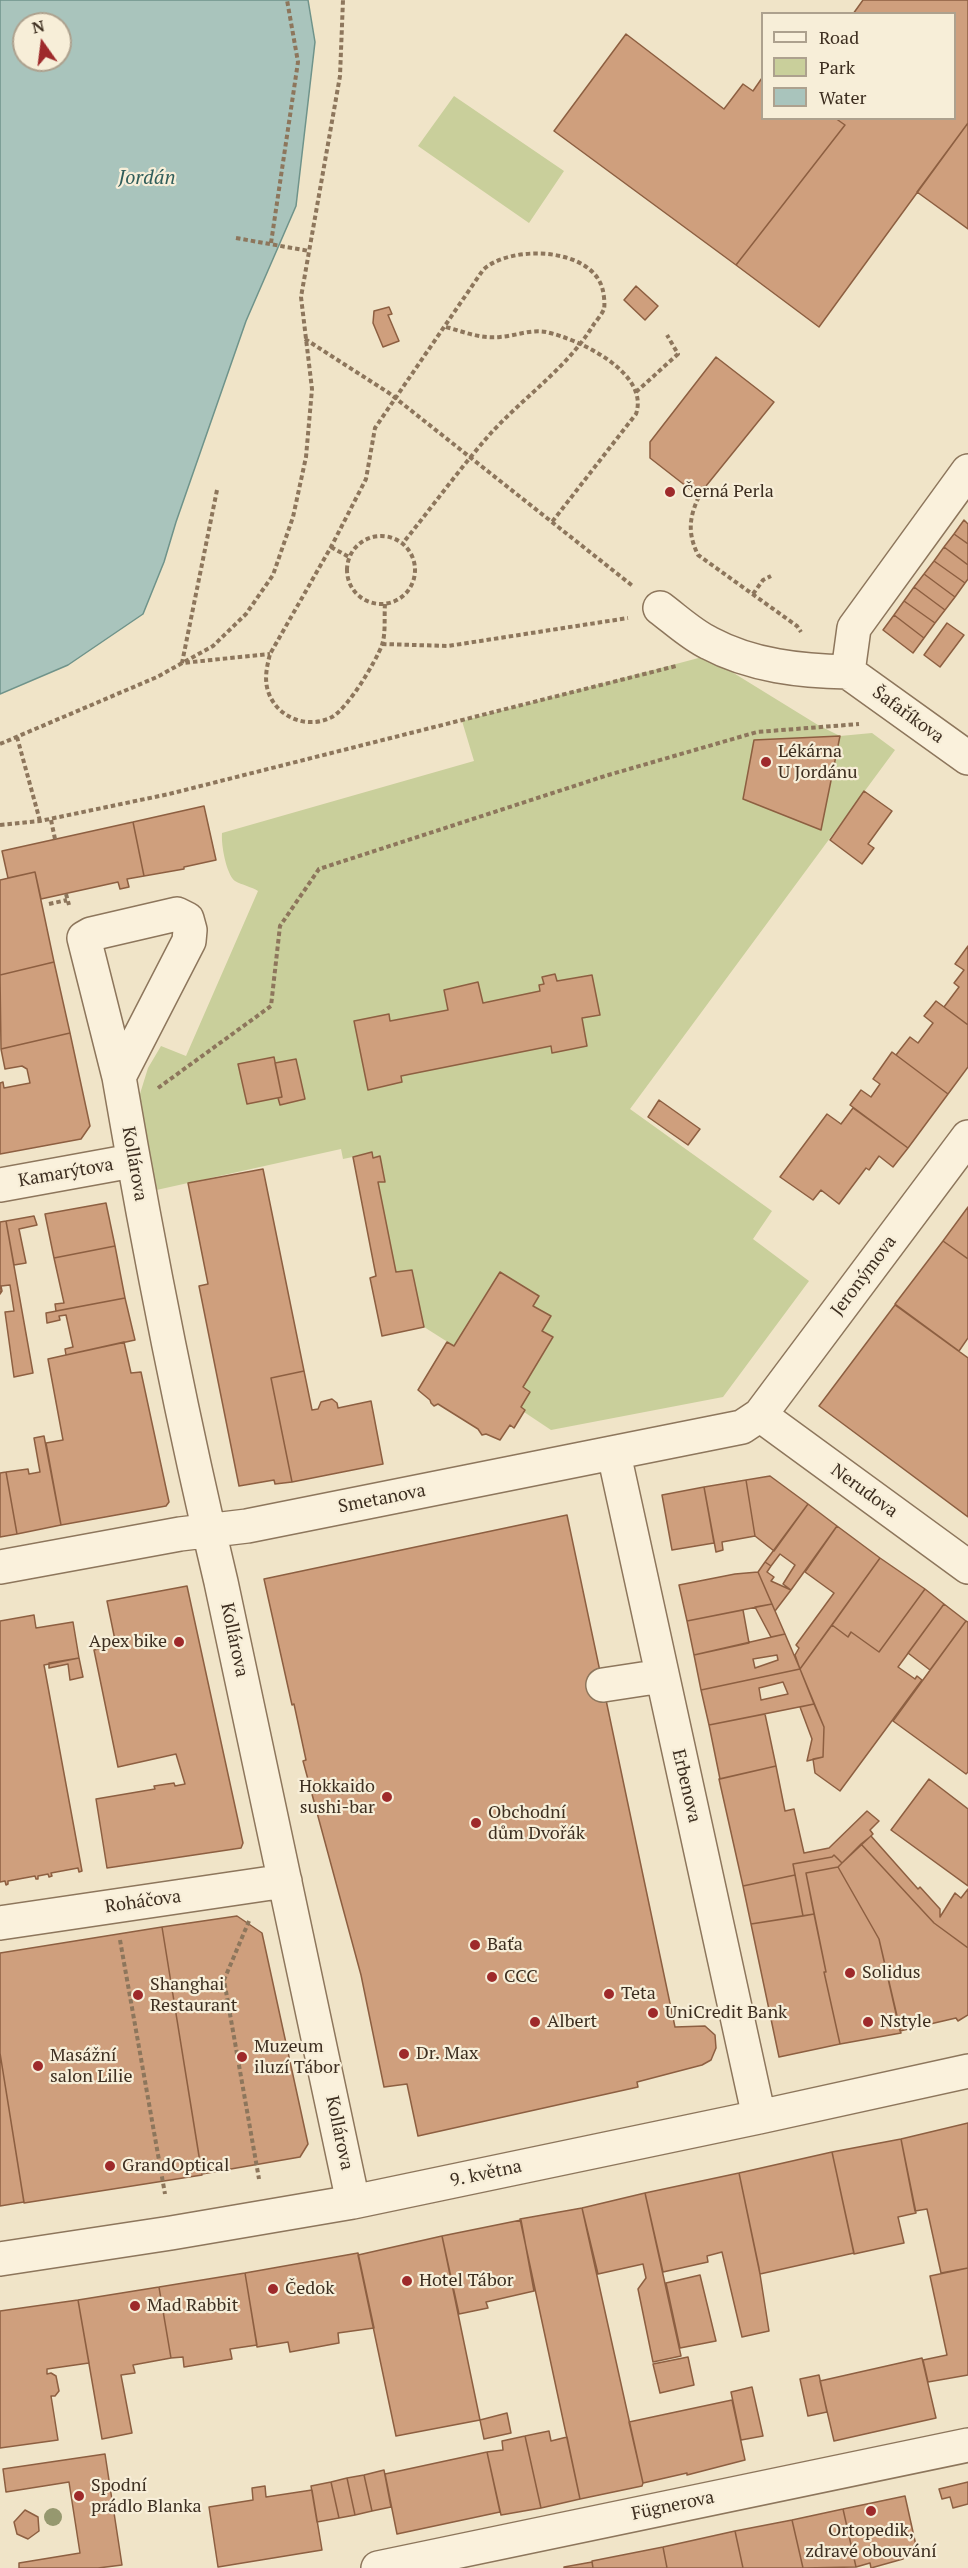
<!DOCTYPE html>
<meta charset="utf-8">
<style>
body{margin:0}
#map{position:relative;width:968px;height:2568px;overflow:hidden;background:#f0e4c8;font-family:"PT Serif",serif}
canvas{display:block}
.legend{position:absolute;left:761px;top:12px;width:195px;height:108px;box-sizing:border-box;background:#f7eed8;border:2px solid #ada18e;margin:0;padding:8px 10px;list-style:none;font-size:18px;color:#3d2e20}
.legend li{display:flex;align-items:center;gap:12px;height:30px}
.legend b{width:30px;border:2px solid #ada18e}
.north{position:absolute;left:12px;top:12px;width:60px;height:60px;box-sizing:border-box;background:#f7eed8;border:2px solid #ada18e;border-radius:50%;rotate:346deg;font-size:16px;font-weight:700;line-height:24px;text-align:center;color:#3d2e20}
.north::after{content:'';display:block;margin:auto;width:21px;height:27px;background:#9e2a2b;clip-path:polygon(50% 0,100% 100%,50% 72%,0 100%)}
</style>
<div id="map">
<canvas width="968" height="2568"></canvas>
<ul class="legend">
<li><b style="height:8px;background:#faf1dc"></b>Road</li>
<li><b style="height:16px;background:#c9cf9b"></b>Park</li>
<li><b style="height:16px;background:#a9c4bc"></b>Water</li>
</ul>
<div class="north">N</div>
</div>
<script>
const c = document.querySelector('canvas').getContext('2d');
c.lineJoin = 'round';
function fill(path, color) { c.fillStyle = color; c.fill(path, 'evenodd'); }
function trace(path, color, width, dash) { c.strokeStyle = color; c.lineWidth = width; c.lineCap = dash ? 'butt' : 'round'; c.setLineDash(dash || []); c.stroke(path); }
function drawText(font, color, halo, rows, align = 'center') {
  c.font = font + ' "PT Serif",serif'; c.lineWidth = 4.5; c.setLineDash([]); c.textBaseline = 'middle'; c.strokeStyle = halo; c.fillStyle = color; for (const [text, x, y, turn = 0] of rows) {
    c.save(); c.translate(x, y); c.rotate((+turn || 0) * Math.PI / 180); c.textAlign = isNaN(turn) ? turn : align; if (halo) c.strokeText(text, 0, 0); c.fillText(text, 0, 0); c.restore();
  }
}
const green = new Path2D(`
 M454,96L564,171L529,223L418,146Z
 M706,656L818,725L840,736L872,733L895,750L630,1109L772,1211L753,1239L809,1281L723,1397L551,1430L524,1412L525,1410L521,1407L530,1392L523,1387L553,1338L542,1331L550,1316L533,1306L539,1296L500,1273L454,1346L424,1327L412,1270L396,1272L378,1183L385,1181L380,1157L373,1158L372,1153L343,1159L341,1149L152,1191L139,1097L148,1068L161,1046L186,1056L258,891C252,887 242,885 235,881C226,874 221,844 222,833L474,761L462,721Z`);
const water = new Path2D(`
 M0,0H308L315,42L296,206L246,321L176,522L164,562L143,614L68,665L0,694ZM24,24H60V60H24Z`);
const building = new Path2D(`
 M863,0H968V123L819,327L736,265L845,125L835,118H954V14H853Z
 M626,34L724,109L743,84L753,91L762,78V118H835L845,125L736,265L554,131Z
 M968,123V229L917,192Z
 M636,286L658,306L645,320L624,300Z
 M389,307L392,314L388,315L399,341L383,347L373,323L374,311Z
 M716,357L774,402L706,486L691,490L650,458V442Z
 M964,520L968,524V544L954,534Z
 M954,534L968,544V565L944,547Z
 M944,547L968,565V579L965,583L934,561Z
 M934,561L965,583L955,597L924,574Z
 M924,574L955,597L945,610L914,587Z
 M914,587L945,610L935,623L904,601Z
 M904,601L935,623L924,638L894,615Z
 M894,615L924,638L913,653L883,630Z
 M947,623L964,635L940,667L924,655Z
 M840,736L821,830L743,799L754,740Z
 M864,791L892,811L868,844L874,848L862,864L830,840Z
 M204,806L216,860L184,867V869L144,876L133,822Z
 M133,822L144,876L127,879L129,887L120,889L118,882L41,899L35,872L8,878L2,851Z
 M35,872L54,962L0,975V880Z
 M968,946V1025L944,1007L959,987L954,983L964,970L955,964Z
 M54,962L70,1033L1,1049L0,975Z
 M555,974L557,981L592,975L600,1015L582,1018L587,1046L552,1053L551,1046L401,1076L402,1082L368,1090L354,1021L389,1014L390,1021L448,1010L444,990L478,982L483,1003L540,991L539,985L544,984L542,977Z
 M936,1001L968,1025V1067L948,1094L896,1055L910,1037L918,1043L933,1023L924,1016Z
 M70,1033L90,1126L81,1139L0,1154V1083L3,1082L4,1088L30,1083L27,1069L22,1066L5,1069L1,1049Z
 M892,1052L948,1094L908,1148L850,1105L861,1090L871,1097L880,1084L873,1079Z
 M274,1057L282,1097L247,1104L238,1064Z
 M296,1059L305,1099L280,1105L278,1098L282,1097L275,1063Z
 M659,1100L700,1129L688,1145L648,1117Z
 M853,1108L908,1148L893,1167L879,1156L869,1170L866,1168L839,1204L821,1190L813,1200L780,1177L827,1114L841,1124Z
 M372,1152L373,1158L380,1156L385,1182H378L396,1272L412,1270L424,1327L382,1336L370,1278L376,1276L353,1157Z
 M263,1169L304,1371L271,1378L292,1482L275,1484L274,1480L239,1486L199,1286L208,1284L188,1183Z
 M106,1203L115,1246L54,1258L45,1214Z
 M968,1207V1259L943,1241Z
 M34,1216L37,1225L19,1229L26,1263L14,1265L6,1221Z
 M6,1221L33,1373L14,1377L5,1312L14,1311L10,1285L1,1286L2,1291L0,1294V1222Z
 M943,1241L968,1259V1338L959,1351L895,1304Z
 M115,1246L125,1298L56,1311L55,1304L64,1303L54,1258Z
 M500,1272L539,1296L533,1306L551,1316L542,1331L553,1337L523,1387L530,1392L521,1407L525,1410L514,1428L510,1425L500,1440L486,1434L482,1435L478,1429L438,1404L434,1406L431,1403L430,1400L418,1390L447,1342L454,1346Z
 M125,1298L135,1340L66,1355L65,1349L73,1347L66,1315L59,1316L60,1320L47,1323L46,1313Z
 M895,1305L968,1358V1517L819,1406Z
 M124,1342L131,1373L141,1372L169,1502L166,1506L61,1525L46,1443L63,1440L48,1359Z
 M304,1371L312,1410L318,1409L321,1402L332,1399L337,1403L338,1408L371,1401L383,1464L292,1482L271,1378Z
 M44,1436L61,1525L17,1534L6,1472L28,1469L29,1474L40,1472L34,1438Z
 M6,1472L17,1534L0,1537V1473Z
 M770,1476L808,1504L774,1551L755,1536L746,1480Z
 M746,1480L755,1536L722,1542L723,1550L716,1552L704,1487Z
 M704,1487L714,1543L672,1550L662,1495Z
 M808,1504L837,1526L791,1590L783,1584L795,1565L780,1554L771,1566L765,1562Z
 M567,1515L675,2027L705,2026L715,2035L716,2048L711,2060L702,2065L637,2082L638,2087L418,2136L407,2084L384,2087L361,1975L303,1761L306,1760L294,1704L292,1705L264,1579Z
 M837,1526L880,1558L800,1669L795,1655L799,1648L796,1645L834,1593L805,1572Z
 M880,1558L925,1589L879,1652L851,1632L848,1637L832,1625Z
 M765,1562L771,1566L767,1572L774,1577L771,1581L791,1590L775,1611L758,1572Z
 M758,1572L772,1604L687,1621L679,1585L735,1574Z
 M187,1586L243,1843L241,1848L107,1868L96,1799L155,1789L154,1786L174,1783L175,1786L185,1784L176,1754L118,1767L94,1650L116,1645L107,1601Z
 M925,1589L944,1604L898,1667L915,1679L917,1676L922,1680L840,1791L815,1773L813,1759L823,1757L824,1727L800,1669L832,1625L848,1637L851,1632L879,1652Z
 M772,1604L785,1634L771,1637L755,1607Z
 M944,1604L966,1621L930,1670L908,1653Z
 M743,1610L749,1643L694,1655L687,1621Z
 M34,1615L36,1628L73,1622L79,1658L44,1665L82,1871L79,1872L78,1868L51,1873L52,1876L49,1877L48,1874L38,1876V1879H36L35,1876L8,1881V1884L6,1885L5,1881L0,1882V1621Z
 M966,1621L968,1622V1772L966,1774L893,1721Z
 M785,1634L800,1669L701,1690L694,1655ZM777,1655L778,1660L755,1668L753,1659Z
 M79,1658L83,1677L70,1680L68,1664L49,1668V1663Z
 M800,1669L814,1704L709,1725L701,1690ZM783,1682L788,1694L761,1700L759,1688Z
 M814,1704L824,1727L823,1757L807,1761L812,1739L800,1707Z
 M765,1714L776,1766L720,1779L709,1725Z
 M776,1766L785,1811L794,1809L804,1853L829,1848L867,1811L879,1821L870,1830L873,1834L842,1863L834,1855L832,1857L793,1864L795,1875L743,1886L719,1779Z
 M929,1779L968,1809V1886L891,1830Z
 M871,1836L918,1889L920,1887L940,1909V1917L955,1893L961,1898L968,1889V1948L934,1923L861,1844Z
 M861,1844L934,1923L968,1948V2015L958,2021L956,2018L900,2031L879,1939L838,1867Z
 M834,1855L842,1863L838,1867L806,1873L814,1914L803,1916L793,1864L832,1857Z
 M838,1867L879,1939L901,2033L840,2044L824,1972H826L806,1873Z
 M795,1875L803,1916L751,1924L743,1886Z
 M814,1914L826,1972H824L840,2044L779,2057L751,1924Z
 M237,1916L262,1933L308,2144L300,2157L202,2174L162,1927Z
 M162,1927L202,2175L24,2203L0,2053V1953Z
 M0,2053L24,2202L0,2206Z
 M968,2123V2268L941,2273L927,2209L915,2211L901,2139Z
 M901,2139L916,2213L898,2217L904,2243L854,2254L832,2152Z
 M832,2152L854,2253L760,2274L739,2173Z
 M739,2173L759,2268L769,2331L742,2337L722,2252L707,2256L708,2262L663,2272L645,2193Z
 M645,2193L681,2356L653,2362L638,2289L646,2278L643,2264L598,2274L582,2208Z
 M582,2208L643,2483L642,2486L580,2499L520,2219Z
 M521,2220L534,2291L486,2302L488,2308L459,2314L442,2236Z
 M442,2236L480,2420L396,2436L358,2255Z
 M358,2253L374,2328L338,2333L339,2343L290,2352L288,2342L257,2347L245,2273Z
 M968,2268V2375L928,2382L923,2360L947,2355L930,2276Z
 M245,2273L257,2345L230,2349L232,2359L184,2367L183,2357L171,2358L159,2287Z
 M700,2275L716,2341L680,2348L666,2283Z
 M159,2287L171,2358L133,2365L135,2373L121,2375L132,2433L102,2439L78,2300Z
 M78,2300L89,2363L47,2369V2374L51,2373L56,2376L59,2391L55,2396H51L58,2440L0,2448V2311Z
 M688,2357L694,2385L660,2393L653,2364Z
 M922,2358L936,2418L834,2441L820,2381Z
 M819,2375L827,2412L808,2416L800,2379Z
 M752,2387L763,2436L741,2440L731,2392Z
 M732,2400L745,2460L687,2475V2473L643,2483L629,2422Z
 M507,2413L511,2433L484,2439L480,2420Z
 M549,2431L551,2441L567,2437L580,2499L541,2508L525,2436Z
 M525,2436L541,2508L501,2515L487,2452L503,2450L502,2441Z
 M487,2452L500,2512L397,2534L385,2474Z
 M105,2454L122,2565L98,2568H19V2563L80,2553L69,2482L6,2492L3,2469Z
 M384,2470L391,2507L372,2511L364,2475Z
 M364,2475L372,2511L355,2515L347,2478Z
 M347,2478L355,2515L339,2518L331,2482Z
 M331,2482L339,2518L317,2522L311,2486Z
 M968,2482V2504L953,2508L950,2497L942,2499L939,2489Z
 M265,2486L266,2497L312,2490L322,2550L218,2567L209,2507L253,2500L252,2488Z
 M905,2496L917,2550L902,2555L903,2559L871,2568L870,2563L856,2567L843,2509Z
 M843,2509L856,2567L803,2568L792,2520Z
 M25,2510L38,2517L39,2531L28,2539L17,2534L14,2522Z
 M792,2520L803,2568H743L735,2531Z
 M735,2531L743,2568H667L663,2547Z
 M663,2547L667,2568H593L592,2561Z
 M592,2562L593,2568H564V2567Z`);
const path = new Path2D(`
 M236,238L309,251
 M271,243L298,62L287,0
 M446,327C464,332 481,339 500,337C515,336 531,329 546,332C579,339 650,373 636,414L552,522
 M305,339L389,393L634,587
 M636,392L678,354L667,335
 M217,490L182,663L270,654
 M702,490C690,514 686,530 698,555L797,626L801,632
 M347 570a34 34 0 1 1 68 0a34 34 0 1 1-68 0Z
 M331,547L349,557
 M753,594L763,580L771,576
 M385,604C384,616 386,633 382,645C375,663 348,708 332,717C307,730 276,717 268,691C264,679 267,666 270,654L331,547L366,479L375,428L483,270C510,244 594,247 603,291C604,296 605,304 604,309C602,314 597,320 594,324C568,367 525,396 491,433C461,467 432,507 403,543
 M382,644L448,646L628,618
 M17,737L40,821
 M0,744L157,677L213,646L246,614L273,575L293,517L306,457L312,389L301,297L340,76L343,0
 M51,820L55,839
 M0,825L40,821L169,794L676,666
 M66,894L69,905
 M49,904L67,900
 M158,1088L271,1006L280,926L319,869L605,776L757,732L859,724
 M249,1921L224,1980L259,2179
 M120,1940L165,2194`);
const minor = new Path2D(`
 M660,608C676,620 692,635 709,643C752,666 801,671 848,672
 M848,672L854,628L968,471
 M848,672L968,758
 M177,914L187,919L190,930L189,941L119,1077L84,938L91,934Z
 M119,1077C148,1246 181,1415 221,1582L353,2202
 M0,1185L132,1161
 M760,1415L968,1567
 M614,1454L759,2117
 M0,1567L180,1534L247,1526L742,1427L760,1415L968,1137
 M603,1685L662,1676
 M0,1923L285,1881
 M0,2259L171,2233L353,2202L759,2117L968,2071
 M378,2568L968,2445`);
const trees = [
 [53,2517]
];
const markers = [
 [670,492,6,"#9e2a2b"],
 [766,762,6,"#9e2a2b"],
 [179,1642,6,"#9e2a2b"],
 [387,1797,6,"#9e2a2b"],
 [476,1823,6,"#9e2a2b"],
 [475,1945,6,"#9e2a2b"],
 [850,1973,6,"#9e2a2b"],
 [492,1977,6,"#9e2a2b"],
 [609,1994,6,"#9e2a2b"],
 [138,1995,6,"#9e2a2b"],
 [653,2013,6,"#9e2a2b"],
 [535,2022,6,"#9e2a2b"],
 [868,2022,6,"#9e2a2b"],
 [404,2054,6,"#9e2a2b"],
 [242,2057,6,"#9e2a2b"],
 [38,2066,6,"#9e2a2b"],
 [110,2166,6,"#9e2a2b"],
 [407,2281,6,"#9e2a2b"],
 [273,2289,6,"#9e2a2b"],
 [135,2306,6,"#9e2a2b"],
 [79,2496,6,"#9e2a2b"],
 [871,2511,6,"#9e2a2b"]
];
const poiNames = [
 ["Černá Perla",682,492],
 ["Lékárna",778,752],
 ["U Jordánu",778,773],
 ["Apex bike",167,1642,"right"],
 ["Hokkaido",375,1787,"right"],
 ["sushi-bar",375,1808,"right"],
 ["Obchodní",488,1813],
 ["dům Dvořák",488,1834],
 ["Baťa",487,1945],
 ["Solidus",862,1973],
 ["CCC",504,1977],
 ["Shanghai",150,1985],
 ["Restaurant",150,2006],
 ["Teta",621,1994],
 ["UniCredit Bank",665,2013],
 ["Albert",547,2022],
 ["Nstyle",880,2022],
 ["Muzeum",254,2047],
 ["iluzí Tábor",254,2068],
 ["Dr. Max",416,2054],
 ["Masážní",50,2056],
 ["salon Lilie",50,2077],
 ["GrandOptical",122,2166],
 ["Hotel Tábor",419,2281],
 ["Čedok",285,2289],
 ["Mad Rabbit",147,2306],
 ["Spodní",91,2486],
 ["prádlo Blanka",91,2507],
 ["Ortopedik,",871,2531,"center"],
 ["zdravé obouvání",871,2552,"center"]
];
const streetNames = [
 ["Šafaříkova",908,715,36],
 ["Kollárova",134,1164,80],
 ["Kamarýtova",66,1173,-10],
 ["Jeronýmova",864,1276,-53],
 ["Nerudova",864,1491,36],
 ["Smetanova",382,1499,-11],
 ["Kollárova",234,1640,78],
 ["Erbenova",686,1786,77],
 ["Roháčova",143,1902,-8],
 ["Kollárova",339,2133,78],
 ["9. května",486,2174,-12],
 ["Fügnerova",673,2506,-12]
];
const waterNames = [
 ["Jordán",147,178]
];
fill(green, '#c9cf9b');
fill(water, '#a9c4bc');
trace(water, '#6f938a', 1.5);
fill(building, '#cf9f7d');
trace(building, '#8d5f41', 1.5);
trace(minor, '#8d765c', 36);
trace(path, '#8d765c', 4, [4.5, 3]);
trace(minor, '#faf1dc', 33);
c.fillStyle = '#96986f';
for (const [x, y] of trees) { c.beginPath(); c.arc(x, y, 9, 0, 2 * Math.PI); c.fill(); }
for (const [x, y, r, color] of markers) { const dot = new Path2D(); dot.arc(x, y, r, 0, 2 * Math.PI); c.fillStyle = color; c.fill(dot); trace(dot, '#f7eed8', 2); }
drawText('18px', '#3d2e20', '#f7eed8', poiNames, 'left');
drawText('18px', '#3d2e20', '#f7eed8', streetNames);
drawText('italic 20px', '#2f5d5a', '#f7eed8', waterNames);
</script>
